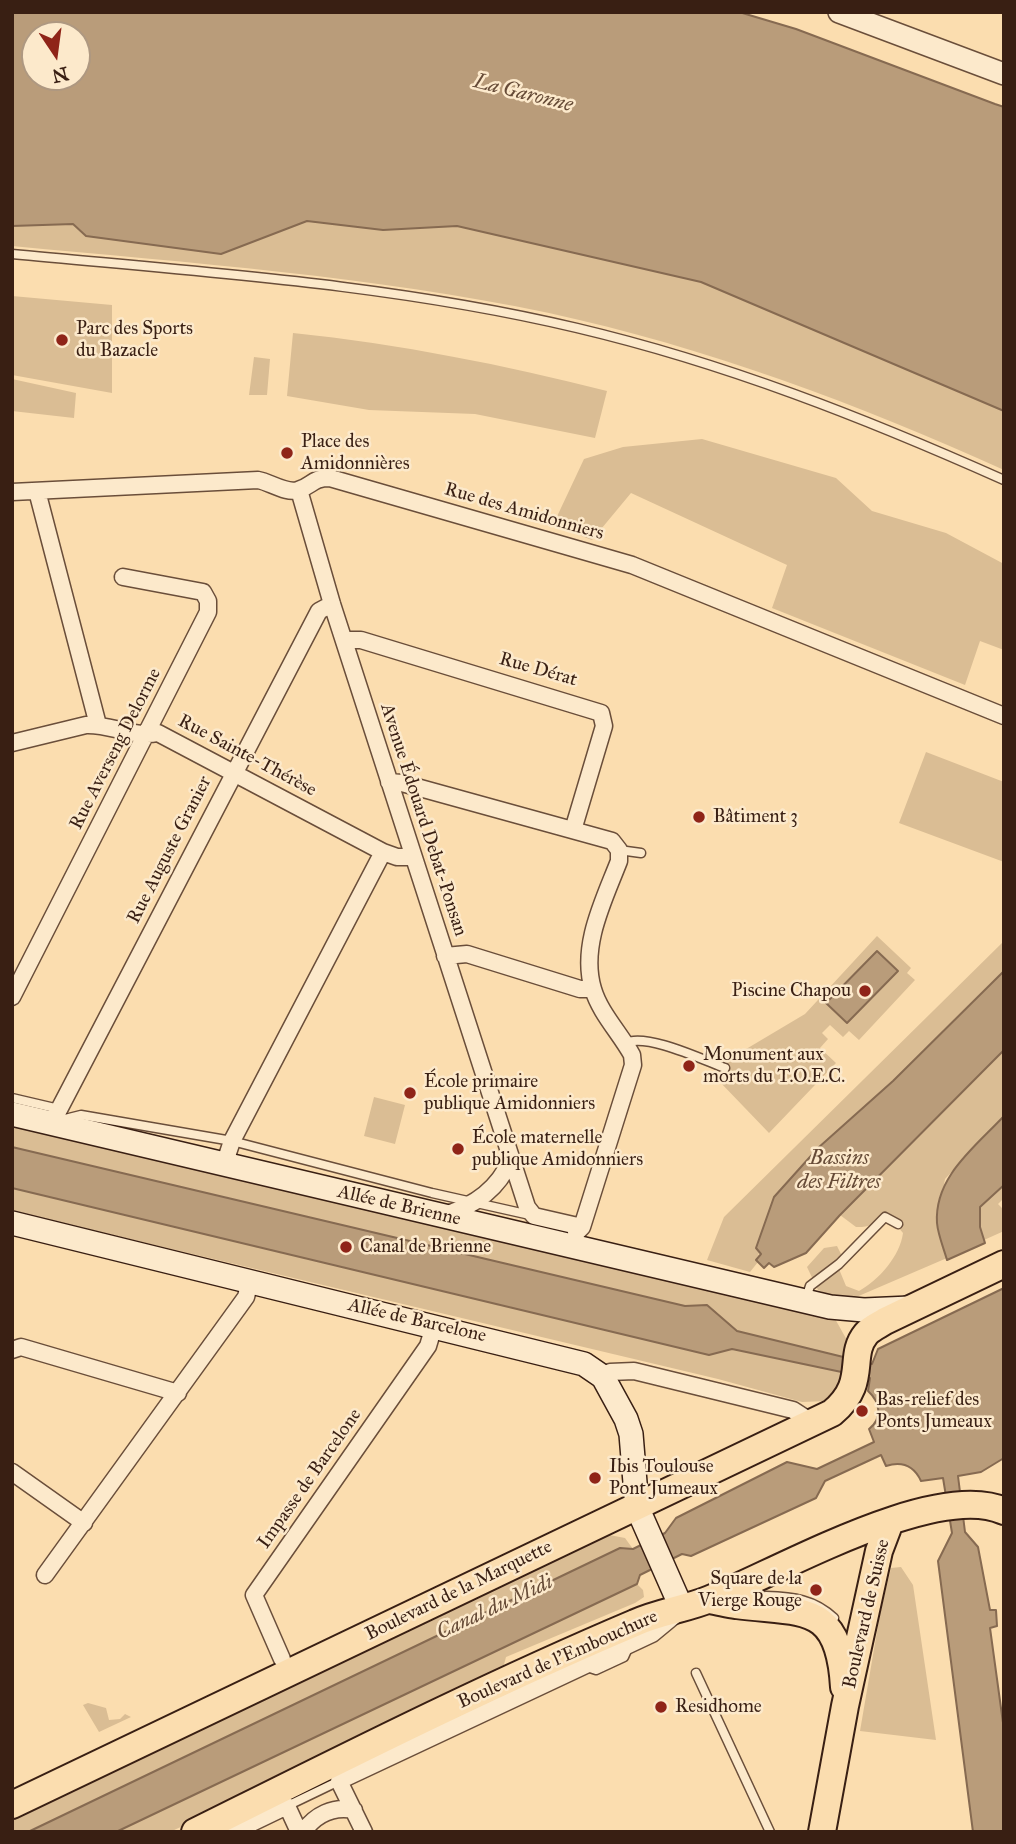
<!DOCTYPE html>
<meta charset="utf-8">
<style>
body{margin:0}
#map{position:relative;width:1016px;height:1844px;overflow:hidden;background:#fbddaf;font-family:"IM FELL Great Primer",serif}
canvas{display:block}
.frame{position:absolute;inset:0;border:14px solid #391f13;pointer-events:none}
.north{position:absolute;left:21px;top:21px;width:70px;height:70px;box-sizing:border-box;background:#fce9cb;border:2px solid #ae9881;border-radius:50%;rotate:167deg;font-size:19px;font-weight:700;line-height:28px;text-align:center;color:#391f13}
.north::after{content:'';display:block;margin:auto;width:24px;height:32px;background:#8f2418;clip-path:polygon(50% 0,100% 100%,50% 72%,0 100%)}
</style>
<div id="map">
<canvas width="1016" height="1844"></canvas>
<div class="frame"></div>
<div class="north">N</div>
</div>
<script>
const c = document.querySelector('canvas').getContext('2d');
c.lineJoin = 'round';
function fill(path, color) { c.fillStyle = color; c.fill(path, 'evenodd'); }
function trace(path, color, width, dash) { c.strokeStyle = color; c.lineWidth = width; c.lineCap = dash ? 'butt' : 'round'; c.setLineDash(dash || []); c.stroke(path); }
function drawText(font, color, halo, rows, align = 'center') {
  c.font = font + ' "IM FELL Great Primer",serif'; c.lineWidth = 5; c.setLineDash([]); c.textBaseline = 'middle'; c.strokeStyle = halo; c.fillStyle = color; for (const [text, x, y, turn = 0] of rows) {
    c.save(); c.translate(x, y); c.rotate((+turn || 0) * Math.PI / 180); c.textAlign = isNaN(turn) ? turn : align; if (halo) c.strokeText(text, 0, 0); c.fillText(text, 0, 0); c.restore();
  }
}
const green = new Path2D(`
 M307,221L383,230L457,226L701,282L1004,411V470C859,404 705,347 549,313C372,276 191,263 12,246V226L73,224L221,254Z
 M12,296L112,305V393L12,375Z
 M293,333C400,344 504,365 607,391L595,438L475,414L369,410L287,396Z
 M254,357L270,359L267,395H249Z
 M12,379L76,393L74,418L12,411Z
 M702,439L836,478L872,511L946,533L1004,564V650L980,641L965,685L772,608L787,565L631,493L592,540L553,525L584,459L623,447Z
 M926,752L1004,782V862L899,823Z
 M877,936L911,968L907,973L915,980L859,1040L849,1031L843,1037L830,1025L822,1033L828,1039L820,1048L836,1063L769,1133L719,1081L726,1061L805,1014Z
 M1004,941V971L893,1081L818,1148L756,1259L758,1262L750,1272L707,1260L724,1217Z
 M1004,1050V1116L945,1179L937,1226L947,1258L854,1298L834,1297L818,1290L807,1267L824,1248L837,1246L842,1256L839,1269L846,1286L859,1291C879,1280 900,1256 903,1233C888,1214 875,1228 856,1227L840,1215Z
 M374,1097L405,1105L395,1144L364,1136Z
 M12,1124L834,1317L848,1342L844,1357L737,1331L707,1305L685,1306L12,1147Z
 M1004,1185V1198L998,1204L1004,1210V1231L984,1240L980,1227V1207Z
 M12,1188L709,1355L732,1348L848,1374L828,1401L802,1402L718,1379L12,1211Z
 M604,1534L625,1538L633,1549L620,1548L28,1832H12V1818Z
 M901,1567L913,1585L936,1740L860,1731L880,1614L891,1568Z
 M637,1584L643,1590L644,1597L635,1603L506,1657L501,1676L170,1832H116Z
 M88,1703L106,1708L109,1720L120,1719L125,1714L131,1717L99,1732L83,1705Z`);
const water = new Path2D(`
 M12,12H739L796,29L995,104L1004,107V411L701,282L457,226L383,230L307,221L221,254L86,236L73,224L12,226ZM77,35V77H35V35Z
 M877,951L898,971L847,1023L826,1003Z
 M1004,971V1050L840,1215L806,1253L774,1267L769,1263L764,1268L756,1260L761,1254L756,1248L774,1197L818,1148L893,1081Z
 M1004,1116V1185L980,1207V1227L985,1243L947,1260C944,1249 938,1235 937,1223C934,1177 975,1147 1004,1116Z
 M12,1147L685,1306L707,1305L737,1331L872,1364L878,1349L1004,1288V1458L981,1472L958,1476L965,1532L978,1547L990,1610H996L997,1626L990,1628L1004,1730V1832H973L938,1561L952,1533L943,1478L921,1481C914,1466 902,1461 886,1466L881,1455L825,1481L816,1498L691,1556L682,1554L640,1575L637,1584L116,1832H28L620,1548L633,1549L665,1533L676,1518L787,1462L817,1469L874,1442L869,1429C883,1418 880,1402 868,1391L870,1378L732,1349L709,1355L12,1188Z`);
const service = new Path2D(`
 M12,254C201,272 392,284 577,328C725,363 865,418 1004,480
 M619,850L641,853
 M625,1043C647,1033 701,1059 725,1068
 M12,1098L59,1109
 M65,1119L81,1115L232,1141L432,1193L530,1215
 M806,1298L810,1286L839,1264L885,1217L898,1224
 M766,1596C793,1597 814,1599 834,1618
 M587,1667L596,1670L624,1657L628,1648
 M696,1673L770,1832
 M287,1806L339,1781`);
const minor = new Path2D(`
 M299,490L332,604L527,1207L534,1216L582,1227
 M37,491L98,725
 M12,492L258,480C270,482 286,494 298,490C313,486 311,478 330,478L632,565L1004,716
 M344,640H361L601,713L604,726L573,830
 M12,743L86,725C111,724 133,738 158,733L383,852L397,857H413
 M389,782L402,783L612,841L619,850V861C604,900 580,946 593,989C600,1013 620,1033 632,1055L633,1065L582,1227L576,1233
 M445,956L467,954L580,989H593
 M12,997L208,612V601L203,592L123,577
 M52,1123L319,611L332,604
 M224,1165L232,1141L383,852
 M445,1215C473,1206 498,1189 510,1161
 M12,1350L21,1347L178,1393
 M603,1377L610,1372L634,1371L793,1410L813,1423
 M12,1472L84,1523
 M45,1575L246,1297L250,1281
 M282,1659L254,1595L428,1346L434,1326
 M233,1832L287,1806L299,1832
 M303,1832C315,1815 333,1806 354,1810
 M364,1832L339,1781L652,1634L675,1615`);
const tertiary = new Path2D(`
 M839,12L1004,74`);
const secondary = new Path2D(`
 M12,1114L830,1307L864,1310L910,1308
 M12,1223L584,1364L603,1377L626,1419L631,1434L637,1507L682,1609`);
const primary = new Path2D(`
 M709,1600C718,1601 727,1604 736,1605C802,1614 839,1601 844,1687
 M12,1805L832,1413C869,1382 847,1357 866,1334C871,1328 879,1325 885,1321L1004,1264
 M195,1832C340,1760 486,1686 635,1623C659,1612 686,1609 710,1599C778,1572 936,1480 1004,1511
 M822,1832L845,1706L879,1551L890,1522`);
const markers = [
 [62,340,7,"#8f2418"],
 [287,453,7,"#8f2418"],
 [699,817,7,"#8f2418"],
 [865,991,7,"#8f2418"],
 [689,1066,7,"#8f2418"],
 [410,1093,7,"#8f2418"],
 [458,1149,7,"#8f2418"],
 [346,1247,7,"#8f2418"],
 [862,1411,7,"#8f2418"],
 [595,1478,7,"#8f2418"],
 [816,1590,7,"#8f2418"],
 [661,1707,7,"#8f2418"]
];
const poiNames = [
 ["Parc des Sports",76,329],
 ["du Bazacle",76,351],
 ["Place des",301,442],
 ["Amidonnières",301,464],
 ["Bâtiment 3",713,817],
 ["Piscine Chapou",851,991,"right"],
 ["Monument aux",703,1055],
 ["morts du T.O.E.C.",703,1077],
 ["École primaire",424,1082],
 ["publique Amidonniers",424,1104],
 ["École maternelle",472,1138],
 ["publique Amidonniers",472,1160],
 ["Canal de Brienne",360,1247],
 ["Bas-relief des",876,1400],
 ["Ponts Jumeaux",876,1422],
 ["Ibis Toulouse",609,1467],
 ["Pont Jumeaux",609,1489],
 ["Square de la",802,1579,"right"],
 ["Vierge Rouge",802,1601,"right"],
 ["Residhome",675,1707]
];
const streetNames = [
 ["Rue des Amidonniers",524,512,16],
 ["Rue Dérat",538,670,16],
 ["Rue Averseng Delorme",116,749,-63],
 ["Rue Sainte-Thérèse",247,756,28],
 ["Avenue Édouard Debat-Ponsan",423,820,72],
 ["Rue Auguste Granier",170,850,-63],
 ["Allée de Brienne",399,1206,13],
 ["Allée de Barcelone",417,1321,13],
 ["Impasse de Barcelone",310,1479,-55],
 ["Boulevard de la Marquette",459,1591,-26],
 ["Boulevard de Suisse",867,1614,-77],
 ["Boulevard de l'Embouchure",558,1660,-24]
];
const waterNames = [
 ["La Garonne",523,94,14],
 ["Bassins",839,1159],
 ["des Filtres",839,1183],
 ["Canal du Midi",495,1608,-25]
];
fill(green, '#dabd94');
fill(water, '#b99c7a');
trace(water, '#866a51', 2);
trace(service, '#6a4e3a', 11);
trace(minor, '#6a4e3a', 19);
trace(tertiary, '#6a4e3a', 24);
trace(secondary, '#391f13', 26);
trace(primary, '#391f13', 30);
trace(service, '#fce9cb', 8);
trace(minor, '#fce9cb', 16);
trace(tertiary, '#fce9cb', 21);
trace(secondary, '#fce9cb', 23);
trace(primary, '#fbddaf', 26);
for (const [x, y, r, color] of markers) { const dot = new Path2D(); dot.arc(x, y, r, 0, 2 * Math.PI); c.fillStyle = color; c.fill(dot); trace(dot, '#fce9cb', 2.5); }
drawText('19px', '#391f13', '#fce9cb', poiNames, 'left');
drawText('19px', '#391f13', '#fce9cb', streetNames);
drawText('italic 21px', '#664b37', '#fce9cb', waterNames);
</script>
